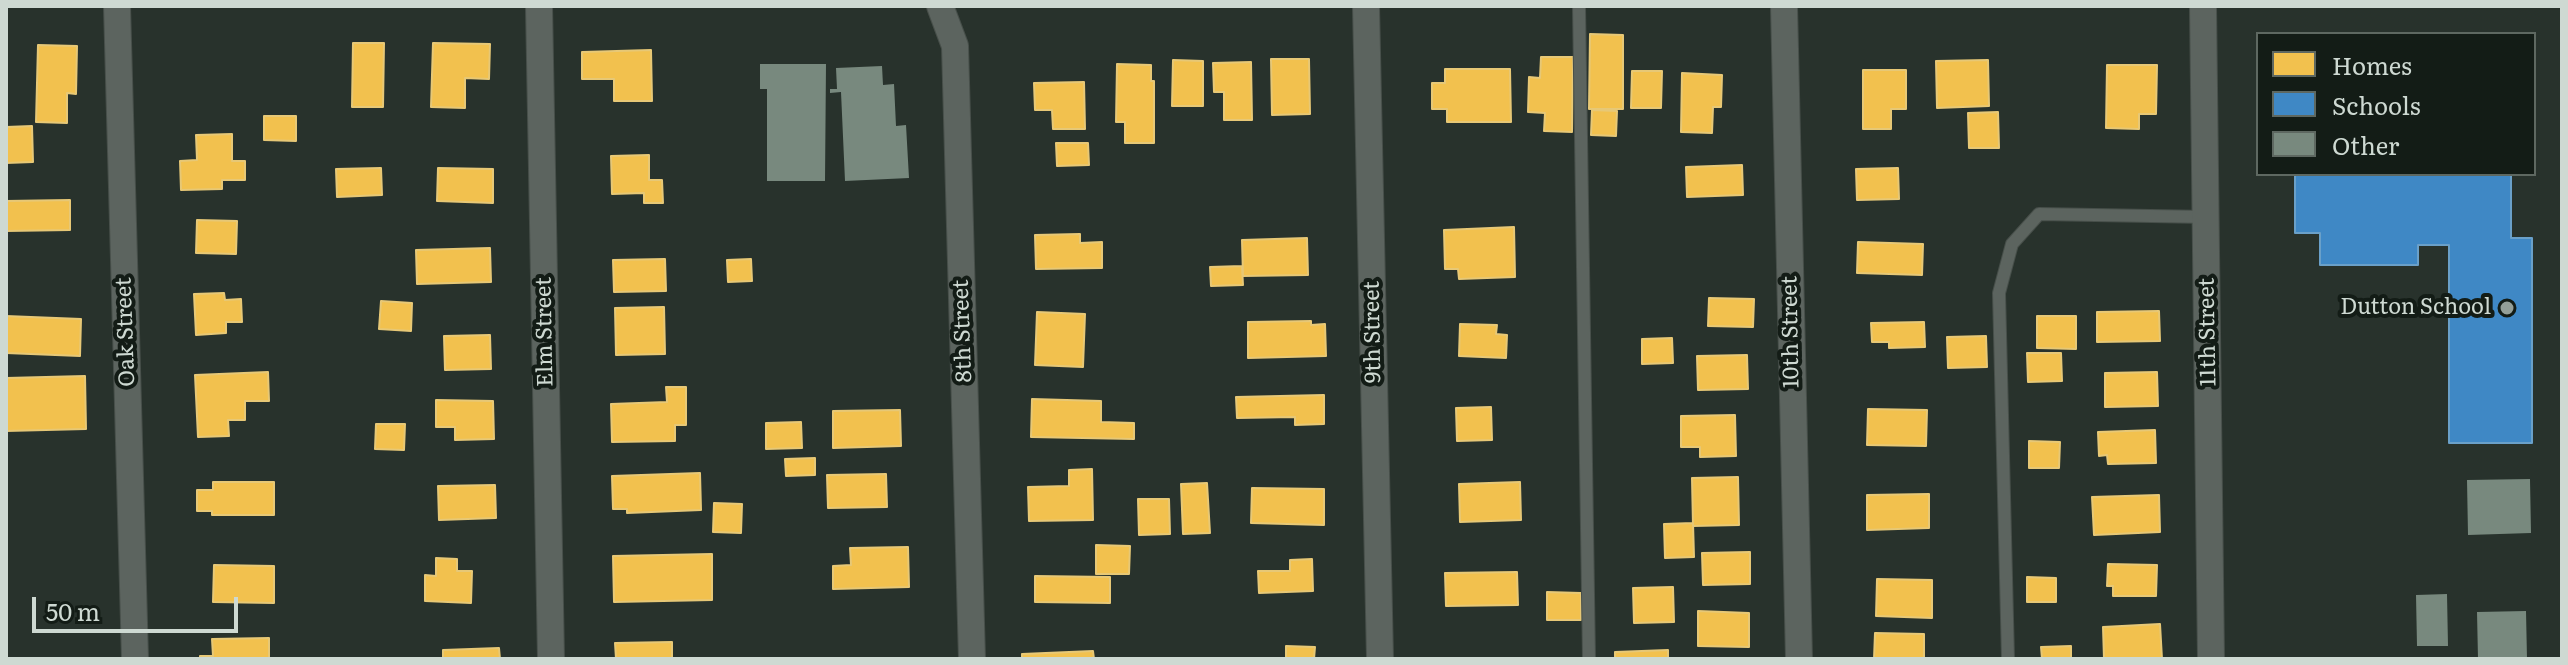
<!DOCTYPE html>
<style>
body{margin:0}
#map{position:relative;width:2568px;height:665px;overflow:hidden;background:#28322c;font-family:Literata,serif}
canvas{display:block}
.frame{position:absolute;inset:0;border:8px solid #ced9d2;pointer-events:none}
.legend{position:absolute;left:2256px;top:32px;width:280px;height:144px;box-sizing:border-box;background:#131c16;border:2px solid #5e6861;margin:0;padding:10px 14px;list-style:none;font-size:24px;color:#ced9d2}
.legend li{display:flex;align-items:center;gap:16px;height:40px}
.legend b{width:40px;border:2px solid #5e6861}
.scale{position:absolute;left:32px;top:597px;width:206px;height:36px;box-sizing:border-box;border:4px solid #ced9d2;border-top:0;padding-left:10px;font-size:24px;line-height:28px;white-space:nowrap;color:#ced9d2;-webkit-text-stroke:6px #131c16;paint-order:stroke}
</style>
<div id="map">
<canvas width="2568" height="665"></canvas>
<div class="frame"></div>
<ul class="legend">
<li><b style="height:22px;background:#f2c14e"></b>Homes</li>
<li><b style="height:22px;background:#3f88c5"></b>Schools</li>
<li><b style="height:22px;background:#78897e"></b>Other</li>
</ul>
<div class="scale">50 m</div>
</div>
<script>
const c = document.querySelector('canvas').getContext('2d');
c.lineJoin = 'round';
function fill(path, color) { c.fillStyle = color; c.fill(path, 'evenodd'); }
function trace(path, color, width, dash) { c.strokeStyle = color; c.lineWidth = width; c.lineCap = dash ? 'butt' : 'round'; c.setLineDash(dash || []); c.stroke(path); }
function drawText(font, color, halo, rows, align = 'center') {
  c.font = font + ' Literata,serif'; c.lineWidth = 8; c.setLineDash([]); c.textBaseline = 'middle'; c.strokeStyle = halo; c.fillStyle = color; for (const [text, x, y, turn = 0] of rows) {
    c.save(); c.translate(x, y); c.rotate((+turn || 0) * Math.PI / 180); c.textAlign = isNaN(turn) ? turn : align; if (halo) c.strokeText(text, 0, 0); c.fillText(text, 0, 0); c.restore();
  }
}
const homes = new Path2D(`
 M1590,34L1623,35V109H1589Z
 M353,43H384L383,107H352Z
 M433,43L490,44L489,79L465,78V108L431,107Z
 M38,45L77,46L76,94L67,93V123L36,122Z
 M651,50L652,101H614V79H582V52Z
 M1541,57H1573L1572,132L1544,131L1545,113L1528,112L1529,77L1540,78Z
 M1271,59H1309L1310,114L1272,115Z
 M1173,60L1203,61V106H1172Z
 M1988,60L1989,106L1937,108L1936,61Z
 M1251,62L1252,120H1224V92H1214L1213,63Z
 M1117,64L1151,65V81H1154V143H1125V122H1116Z
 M2107,65H2157L2156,114H2139V129L2106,128Z
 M1445,69H1510L1511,122H1447V109H1432V83H1445Z
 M1863,70H1906V109H1891V129H1863Z
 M1632,71H1662L1661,108H1631Z
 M1682,73L1722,75L1721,107H1713L1712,133L1681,132Z
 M1084,82L1085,129H1053L1052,110H1035L1034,83Z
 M1592,110L1617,111L1616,136L1591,135Z
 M1998,112L1999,148H1969L1968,113Z
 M264,116H296V141L264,140Z
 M32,126L33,162L6,163V127Z
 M232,134V161H245V180H222V189L181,190L180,161L197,160L196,135Z
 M1056,143H1088L1089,165L1057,166Z
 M649,155V180H662L663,203H644V193L612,194L611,156Z
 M1742,165L1743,195L1687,197L1686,167Z
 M381,168L382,195L337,197L336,169Z
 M438,168L493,169V203L437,201Z
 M1898,168L1899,199L1857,200L1856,169Z
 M70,200V230L6,231V201Z
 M197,220L237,221L236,254L196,253Z
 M1514,227L1515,277L1459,279L1458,269H1445L1444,230Z
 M1080,234V243L1102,242V268L1036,269L1035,235Z
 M1307,238L1308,275L1243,276L1242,240Z
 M1858,242L1923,244L1922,275L1857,273Z
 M490,248L491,282L417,284L416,250Z
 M665,259L666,291L614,292L613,260Z
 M751,259L752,281L728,282L727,260Z
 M1242,266L1243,285L1211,286L1210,267Z
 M224,293L225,300L241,299L242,322H226V333L196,335L194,294Z
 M1709,298L1754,299L1753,327L1708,326Z
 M381,301L412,303L411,331L379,329Z
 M664,307L665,354L616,355L615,308Z
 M2159,311L2160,341L2097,342V312Z
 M1037,312L1085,314L1083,367L1035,365Z
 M6,316L81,319L80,356L6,353Z
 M2037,316H2076V349L2037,348Z
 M1311,321V325L1325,324L1326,356L1248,358V322Z
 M1924,322L1925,347L1889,348V342H1872L1871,323Z
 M1460,324L1497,325L1496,334L1507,335L1506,358L1459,356Z
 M490,335L491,369L445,370L444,336Z
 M1986,336L1987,367L1948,368L1947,337Z
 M1672,338L1673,363L1642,364V339Z
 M2027,353H2061L2062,381L2028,382Z
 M1747,355L1748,389L1698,390L1697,356Z
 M268,372L269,401H245V420H228L229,436L198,437L195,375Z
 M2157,372L2158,406L2105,407V373Z
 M85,376L86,429L6,431V378Z
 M666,387H686V425H675V441L612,442L611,404L667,402Z
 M1324,395V424L1295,425V417L1237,418L1236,397Z
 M1032,399L1101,401V422L1134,423V439L1031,437Z
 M436,400L493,401L494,439L455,440V427H436Z
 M1491,407L1492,440L1457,441L1456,408Z
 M1868,409L1927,410L1926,446L1867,445Z
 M900,410L901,446L833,448V411Z
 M1735,415L1736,456L1700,457V447H1681V416Z
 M801,422L802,448L766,449V423Z
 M376,424H405L404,450L375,449Z
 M2155,430L2156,463L2108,464L2107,455L2099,456L2098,432Z
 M2029,441L2060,442L2059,468H2029Z
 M815,458V475L786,476L785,459Z
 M1092,469L1093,520L1029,521L1028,487L1069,486V470Z
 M700,473L701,510L627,513V509H613L612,476Z
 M886,474L887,507L828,508L827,475Z
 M1738,477L1739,525L1693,526L1692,478Z
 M213,482H274V515H212V511H197V490H213Z
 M1520,482L1521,520L1460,522L1459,484Z
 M1207,483L1210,533L1183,534L1181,484Z
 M495,485L496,518L439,520L438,486Z
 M1252,488L1324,489V525L1251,523Z
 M1929,494V528L1867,530V495Z
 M2159,495L2160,532L2094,535L2092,497Z
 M1138,499H1169L1170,534L1139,535Z
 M714,503L742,504L741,533L713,532Z
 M1693,523L1694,557L1665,558L1664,524Z
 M1096,545L1130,546L1129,574H1096Z
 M908,547L909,587L833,589V566L851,565L850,548Z
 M1750,552V584L1703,585L1702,553Z
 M712,554V600L614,602L613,556Z
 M436,558L457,559V571H472L471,603L425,601V575L436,576Z
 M1312,559L1313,591L1259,593L1258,571H1290V560Z
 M2108,564L2157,565L2156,596H2113V586H2107Z
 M214,565L274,566V603L213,602Z
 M1517,572L1518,605L1446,606L1445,573Z
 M1035,576L1110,577V603L1035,602Z
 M2027,577L2056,578V602H2027Z
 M1877,579L1932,580V618L1876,616Z
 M1673,587L1674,622L1634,623L1633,588Z
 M1547,592L1581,593V620H1547Z
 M1698,611L1749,613V647L1698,646Z
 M2160,624L2162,659H2104L2103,627Z
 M1875,633L1924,634V659H1874Z
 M269,638V659H200V656H213L212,639Z
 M672,642V659H616L615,643Z
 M1286,646L1315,647L1314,659H1261L1286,658Z
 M2071,646V659H2042L2041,647Z
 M499,648L500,659H443V650Z
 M1668,650V659H1615V652Z
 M1093,651L1094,659H1022V654Z`);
const schools = new Path2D(`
 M2295,174H2511V238H2532V443H2449V245H2418V265H2320V233H2295Z`);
const building = new Path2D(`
 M760,64H826L825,181H767V89H760Z
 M882,66L883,85L894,84L896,126L906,125L909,178L845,181L841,92L830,93V89H837L836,68Z
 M2530,479L2531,533L2468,535L2467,480Z
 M2447,594L2448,646H2417L2416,595Z
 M2526,611L2527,659H2478L2477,612Z`);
const service = new Path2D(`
 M1579,6L1589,659
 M2008,659L1999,293L2012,244L2039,214L2207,217`);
const minor = new Path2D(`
 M117,6L135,659
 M539,6L551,659
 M940,6L955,46L972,659
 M1366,6L1380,659
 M1784,6L1799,659
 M2203,6L2211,659`);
const markers = [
 [2507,308,8,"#949f98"]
];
const poiNames = [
 ["Dutton School",2491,308]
];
const streetNames = [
 ["8th Street",963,331,-92],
 ["Oak Street",126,332,-92],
 ["Elm Street",545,332,-91],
 ["9th Street",1373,332,-91],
 ["10th Street",1791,332,-91],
 ["11th Street",2208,332,-91]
];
fill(homes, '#f2c14e');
trace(homes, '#e7c876', 2);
fill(schools, '#3f88c5');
trace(schools, '#6aa0c9', 2);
fill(building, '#78897e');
trace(service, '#474f4a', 14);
trace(minor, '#474f4a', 28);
trace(service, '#5c645f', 12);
trace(minor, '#5c645f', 26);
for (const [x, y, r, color] of markers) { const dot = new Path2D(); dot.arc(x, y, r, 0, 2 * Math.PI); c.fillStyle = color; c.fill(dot); trace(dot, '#131c16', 3); }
drawText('22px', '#ced9d2', '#131c16', poiNames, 'right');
drawText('22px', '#ced9d2', '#131c16', streetNames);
</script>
